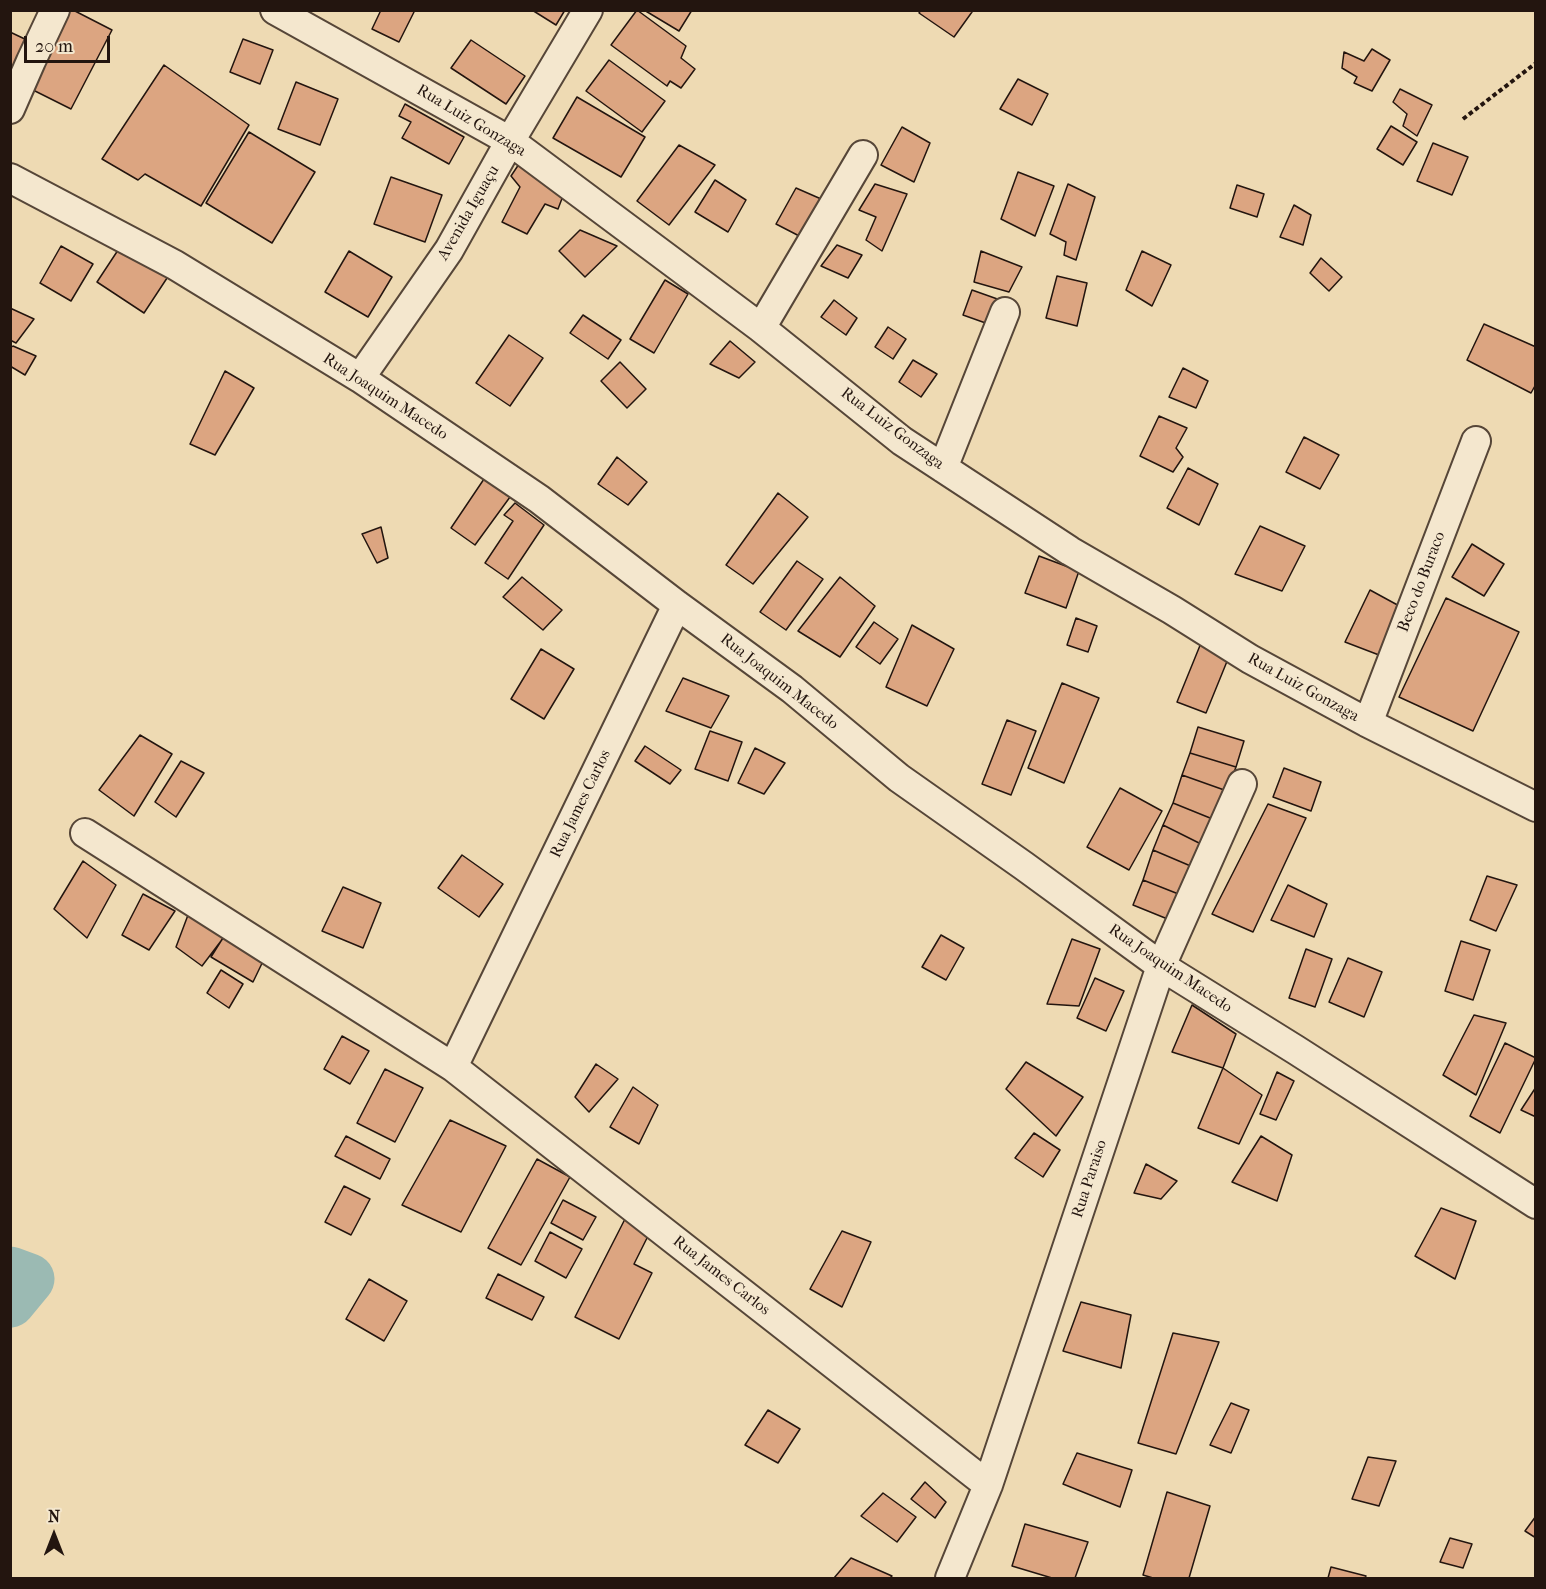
<!DOCTYPE html>
<meta charset="utf-8">
<style>
body{margin:0}
#map{position:relative;width:1546px;height:1589px;overflow:hidden;background:#eedab3;font-family:"IM FELL French Canon",serif}
canvas{display:block}
.frame{position:absolute;inset:0;border:12px solid #23150f;pointer-events:none}
.north{position:absolute;left:24px;top:1505px;width:60px;height:60px;-webkit-text-stroke:4px #f4e7ce;paint-order:stroke;rotate:0deg;font-size:16px;font-weight:700;line-height:24px;text-align:center;color:#23150f}
.north::after{content:'';display:block;margin:auto;width:21px;height:27px;background:#23150f;clip-path:polygon(50% 0,100% 100%,50% 72%,0 100%)}
.scale{position:absolute;left:24px;top:36px;width:86px;height:27px;box-sizing:border-box;border:3px solid #23150f;border-top:0;padding-left:8px;font-size:18px;line-height:21px;white-space:nowrap;color:#23150f;-webkit-text-stroke:4px #f4e7ce;paint-order:stroke}
</style>
<div id="map">
<canvas width="1546" height="1589"></canvas>
<div class="frame"></div>
<div class="north">N</div>
<div class="scale">20 m</div>
</div>
<script>
const c = document.querySelector('canvas').getContext('2d');
c.lineJoin = 'round';
function trace(path, color, width, dash) { c.strokeStyle = color; c.lineWidth = width; c.lineCap = dash ? 'butt' : 'round'; c.setLineDash(dash || []); c.stroke(path); }
function fill(path, color) { c.fillStyle = color; c.fill(path, 'evenodd'); }
function drawText(font, color, halo, rows, align = 'center') {
  c.font = font + ' "IM FELL French Canon",serif'; c.lineWidth = 6; c.setLineDash([]); c.textBaseline = 'middle'; c.strokeStyle = halo; c.fillStyle = color; for (const [text, x, y, turn = 0] of rows) {
    c.save(); c.translate(x, y); c.rotate((+turn || 0) * Math.PI / 180); c.textAlign = isNaN(turn) ? turn : align; if (halo) c.strokeText(text, 0, 0); c.fillText(text, 0, 0); c.restore();
  }
}
const river = new Path2D(`
 M10,1272L29,1279L10,1302`);
const building = new Path2D(`
 M64,10H73L112,30L71,109L25,86Z
 M381,10H415L399,42L372,29Z
 M532,10H565L556,25Z
 M637,10L686,46L681,58L695,69L681,88L670,81L667,86L611,45Z
 M644,10H692L679,31Z
 M921,10H970L972,12L954,37L919,13Z
 M10,32L29,41L10,77Z
 M243,39L273,50L260,84L230,72Z
 M471,40L525,76L506,104L451,68Z
 M1372,49L1390,60L1372,91L1354,83L1357,77L1342,68L1344,52L1364,61Z
 M609,60L665,101L642,132L586,91Z
 M164,65L249,125L201,206L145,174L138,180L102,159Z
 M1018,79L1048,94L1032,125L1000,109Z
 M296,82L338,99L320,145L278,129Z
 M1400,89L1432,105L1417,136L1403,126L1407,114L1393,102Z
 M577,97L645,137L621,177L553,138Z
 M405,104L464,137L449,164L402,138L411,122L399,116Z
 M1391,126L1417,142L1403,165L1377,149Z
 M902,127L930,143L914,182L881,165Z
 M249,132L315,172L272,243L206,203Z
 M1433,143L1468,157L1452,195L1417,181Z
 M679,145L715,165L669,225L637,201Z
 M521,161L566,188L558,209L545,204L527,234L502,222L520,187L511,176Z
 M1018,172L1054,186L1035,236L1001,219Z
 M391,177L442,195L425,242L374,224Z
 M715,180L746,200L728,232L695,212Z
 M875,184L907,194L882,251L866,240L876,217L859,210Z
 M1068,184L1095,197L1076,260L1064,255L1066,242L1050,234Z
 M1237,185L1264,194L1257,217L1230,208Z
 M796,188L828,202L807,240L776,224Z
 M1294,205L1311,215L1303,245L1280,237Z
 M580,230L617,246L585,277L559,251Z
 M124,241L171,272L144,313L97,282Z
 M837,245L862,255L848,278L821,266Z
 M61,246L93,264L71,301L40,283Z
 M349,251L392,277L368,317L325,292Z
 M981,251L1022,267L1009,292L974,282Z
 M1142,251L1171,265L1152,306L1126,290Z
 M1321,258L1342,277L1329,291L1310,273Z
 M1057,276L1087,283L1077,326L1046,318Z
 M665,280L688,294L654,353L630,339Z
 M972,290L1003,301L994,326L963,315Z
 M834,300L857,318L846,335L821,317Z
 M10,308L34,319L16,343L10,340Z
 M583,315L621,340L608,359L570,333Z
 M1484,324L1536,347V384L1531,393L1467,360Z
 M888,327L906,339L893,359L875,347Z
 M509,335L543,358L510,406L476,383Z
 M730,341L755,362L739,378L710,364Z
 M13,346L36,356L25,375L10,366V348Z
 M913,360L937,374L921,397L899,382Z
 M620,362L646,389L627,408L601,381Z
 M1183,368L1208,381L1196,408L1169,397Z
 M225,371L254,388L215,455L190,444Z
 M1159,416L1187,428L1176,448L1183,457L1173,472L1140,456Z
 M1304,437L1339,455L1320,489L1286,472Z
 M617,457L647,482L628,505L598,484Z
 M1188,468L1218,484L1199,525L1167,508Z
 M484,479L510,497L475,545L451,528Z
 M778,493L808,517L753,584L726,565Z
 M515,503L544,525L508,579L485,563L513,521L504,515Z
 M1260,526L1305,546L1282,591L1235,574Z
 M381,527L388,558L377,563L362,534Z
 M1472,544L1504,564L1484,596L1452,577Z
 M1039,556L1079,571L1066,608L1025,593Z
 M797,561L823,579L786,630L760,612Z
 M522,577L562,610L543,630L503,597Z
 M840,577L875,606L840,657L798,631Z
 M1370,590L1403,608L1379,655L1345,642Z
 M1446,598L1519,632L1473,731L1399,697Z
 M1076,618L1097,626L1088,652L1067,645Z
 M874,622L898,639L880,664L856,647Z
 M912,625L954,649L927,706L886,687Z
 M1201,643L1230,654L1206,713L1177,702Z
 M541,649L574,669L544,719L511,699Z
 M683,678L729,696L711,728L666,711Z
 M1062,683L1099,698L1064,783L1028,768Z
 M1007,720L1036,731L1011,795L982,784Z
 M1198,727L1244,741L1236,767L1190,753Z
 M710,731L742,742L728,781L695,769Z
 M140,735L172,754L134,816L99,790Z
 M645,746L681,770L670,784L635,761Z
 M755,748L785,763L764,794L738,783Z
 M1190,753L1236,767L1227,791L1182,775Z
 M181,761L204,773L176,817L155,802Z
 M1284,768L1321,782L1311,811L1273,797Z
 M1182,775L1227,791L1215,820L1173,803Z
 M1120,788L1162,811L1129,870L1087,847Z
 M1173,803L1215,820L1203,845L1163,825Z
 M1268,804L1306,818L1253,932L1212,914Z
 M1163,825L1203,845L1193,867L1153,850Z
 M1153,850L1193,867L1181,895L1143,880Z
 M462,855L503,884L479,917L438,888Z
 M83,861L116,885L87,938L54,909Z
 M1487,876L1517,885L1496,931L1470,920Z
 M1143,880L1181,895L1170,920L1133,905Z
 M1288,885L1327,904L1314,937L1271,920Z
 M343,887L381,903L363,948L322,931Z
 M143,894L175,911L149,950L122,935Z
 M188,915L224,937L202,966L176,947Z
 M226,933L266,955L253,982L211,957Z
 M941,935L964,948L946,980L922,967Z
 M1072,939L1100,949L1079,1006L1047,1004Z
 M1461,941L1490,950L1473,1000L1445,991Z
 M1306,949L1332,959L1315,1007L1289,998Z
 M1348,958L1382,972L1364,1017L1329,1002Z
 M221,970L243,984L229,1008L207,993Z
 M1095,978L1124,991L1106,1031L1077,1018Z
 M1192,1005L1236,1034L1223,1068L1172,1052Z
 M1474,1015L1506,1023L1476,1095L1443,1075Z
 M342,1036L369,1051L350,1084L324,1069Z
 M1505,1043L1536,1058L1500,1133L1470,1116Z
 M1026,1062L1083,1097L1056,1136L1006,1089Z
 M596,1064L618,1079L589,1112L575,1097Z
 M1223,1068L1262,1095L1239,1144L1198,1128Z
 M385,1069L423,1088L395,1142L357,1123Z
 M1277,1072L1294,1081L1276,1120L1260,1114Z
 M633,1087L658,1105L639,1144L610,1127Z
 M1536,1087V1117L1521,1110Z
 M450,1120L506,1146L461,1232L402,1205Z
 M1034,1133L1060,1150L1043,1177L1015,1158Z
 M346,1136L390,1159L380,1179L335,1156Z
 M1261,1136L1292,1155L1277,1201L1232,1182Z
 M537,1159L570,1177L521,1265L488,1248Z
 M1146,1164L1177,1181L1161,1199L1134,1193Z
 M344,1186L370,1199L351,1235L325,1222Z
 M563,1200L596,1217L583,1240L551,1223Z
 M1441,1208L1476,1221L1455,1279L1415,1256Z
 M625,1219L650,1232L634,1264L652,1273L619,1339L575,1317Z
 M842,1231L871,1242L842,1307L810,1289Z
 M550,1232L582,1249L566,1278L535,1261Z
 M498,1274L544,1297L532,1320L486,1298Z
 M369,1279L407,1301L384,1341L346,1319Z
 M1081,1302L1131,1315L1121,1368L1063,1351Z
 M1173,1333L1219,1342L1176,1454L1138,1443Z
 M1231,1403L1249,1410L1231,1453L1210,1445Z
 M768,1410L800,1429L778,1463L745,1445Z
 M1077,1453L1132,1470L1120,1507L1063,1484Z
 M1368,1457L1396,1461L1379,1506L1352,1499Z
 M925,1482L946,1502L935,1518L911,1499Z
 M1167,1492L1210,1506L1189,1578H1153L1143,1575Z
 M883,1493L916,1517L897,1542L861,1516Z
 M1536,1516V1538L1525,1531Z
 M1025,1524L1088,1542L1075,1578H1052L1012,1566Z
 M1450,1538L1472,1544L1463,1568L1440,1562Z
 M851,1558L892,1576L890,1578H834Z
 M1331,1567L1366,1576L1365,1578H1328Z`);
const path = new Path2D(`
 M1463,119L1536,63`);
const minor = new Path2D(`
 M275,10L510,141L761,328L902,441L1070,551L1172,610L1250,659L1368,723L1536,807
 M10,109L31,61L55,10
 M10,178L175,265L360,378L539,499L677,605L792,689L899,778L1024,866L1161,966L1296,1050L1536,1204
 M761,328L863,155
 M360,378L449,250L510,141L588,10
 M943,468L1005,312
 M1368,723L1476,441
 M85,833L453,1067L988,1485
 M453,1067L677,605
 M950,1578L988,1485L1161,966L1242,784`);
const streetNames = [
 ["Rua Luiz Gonzaga",471,121,31],
 ["Avenida Iguaçu",469,213,-60],
 ["Rua Joaquim Macedo",385,397,33],
 ["Rua Luiz Gonzaga",892,429,37],
 ["Beco do Buraco",1422,582,-69],
 ["Rua Joaquim Macedo",779,682,38],
 ["Rua Luiz Gonzaga",1303,688,29],
 ["Rua James Carlos",581,804,-64],
 ["Rua Joaquim Macedo",1170,969,34],
 ["Rua Paraiso",1090,1179,-72],
 ["Rua James Carlos",721,1276,38]
];
trace(river, '#9bbab3', 51);
fill(building, '#dca581');
trace(building, '#23150f', 1.5);
trace(minor, '#564638', 32);
trace(path, '#23150f', 4, [4.5, 3]);
trace(minor, '#f4e7ce', 28);
drawText('16px', '#23150f', '#f4e7ce', streetNames);
</script>
